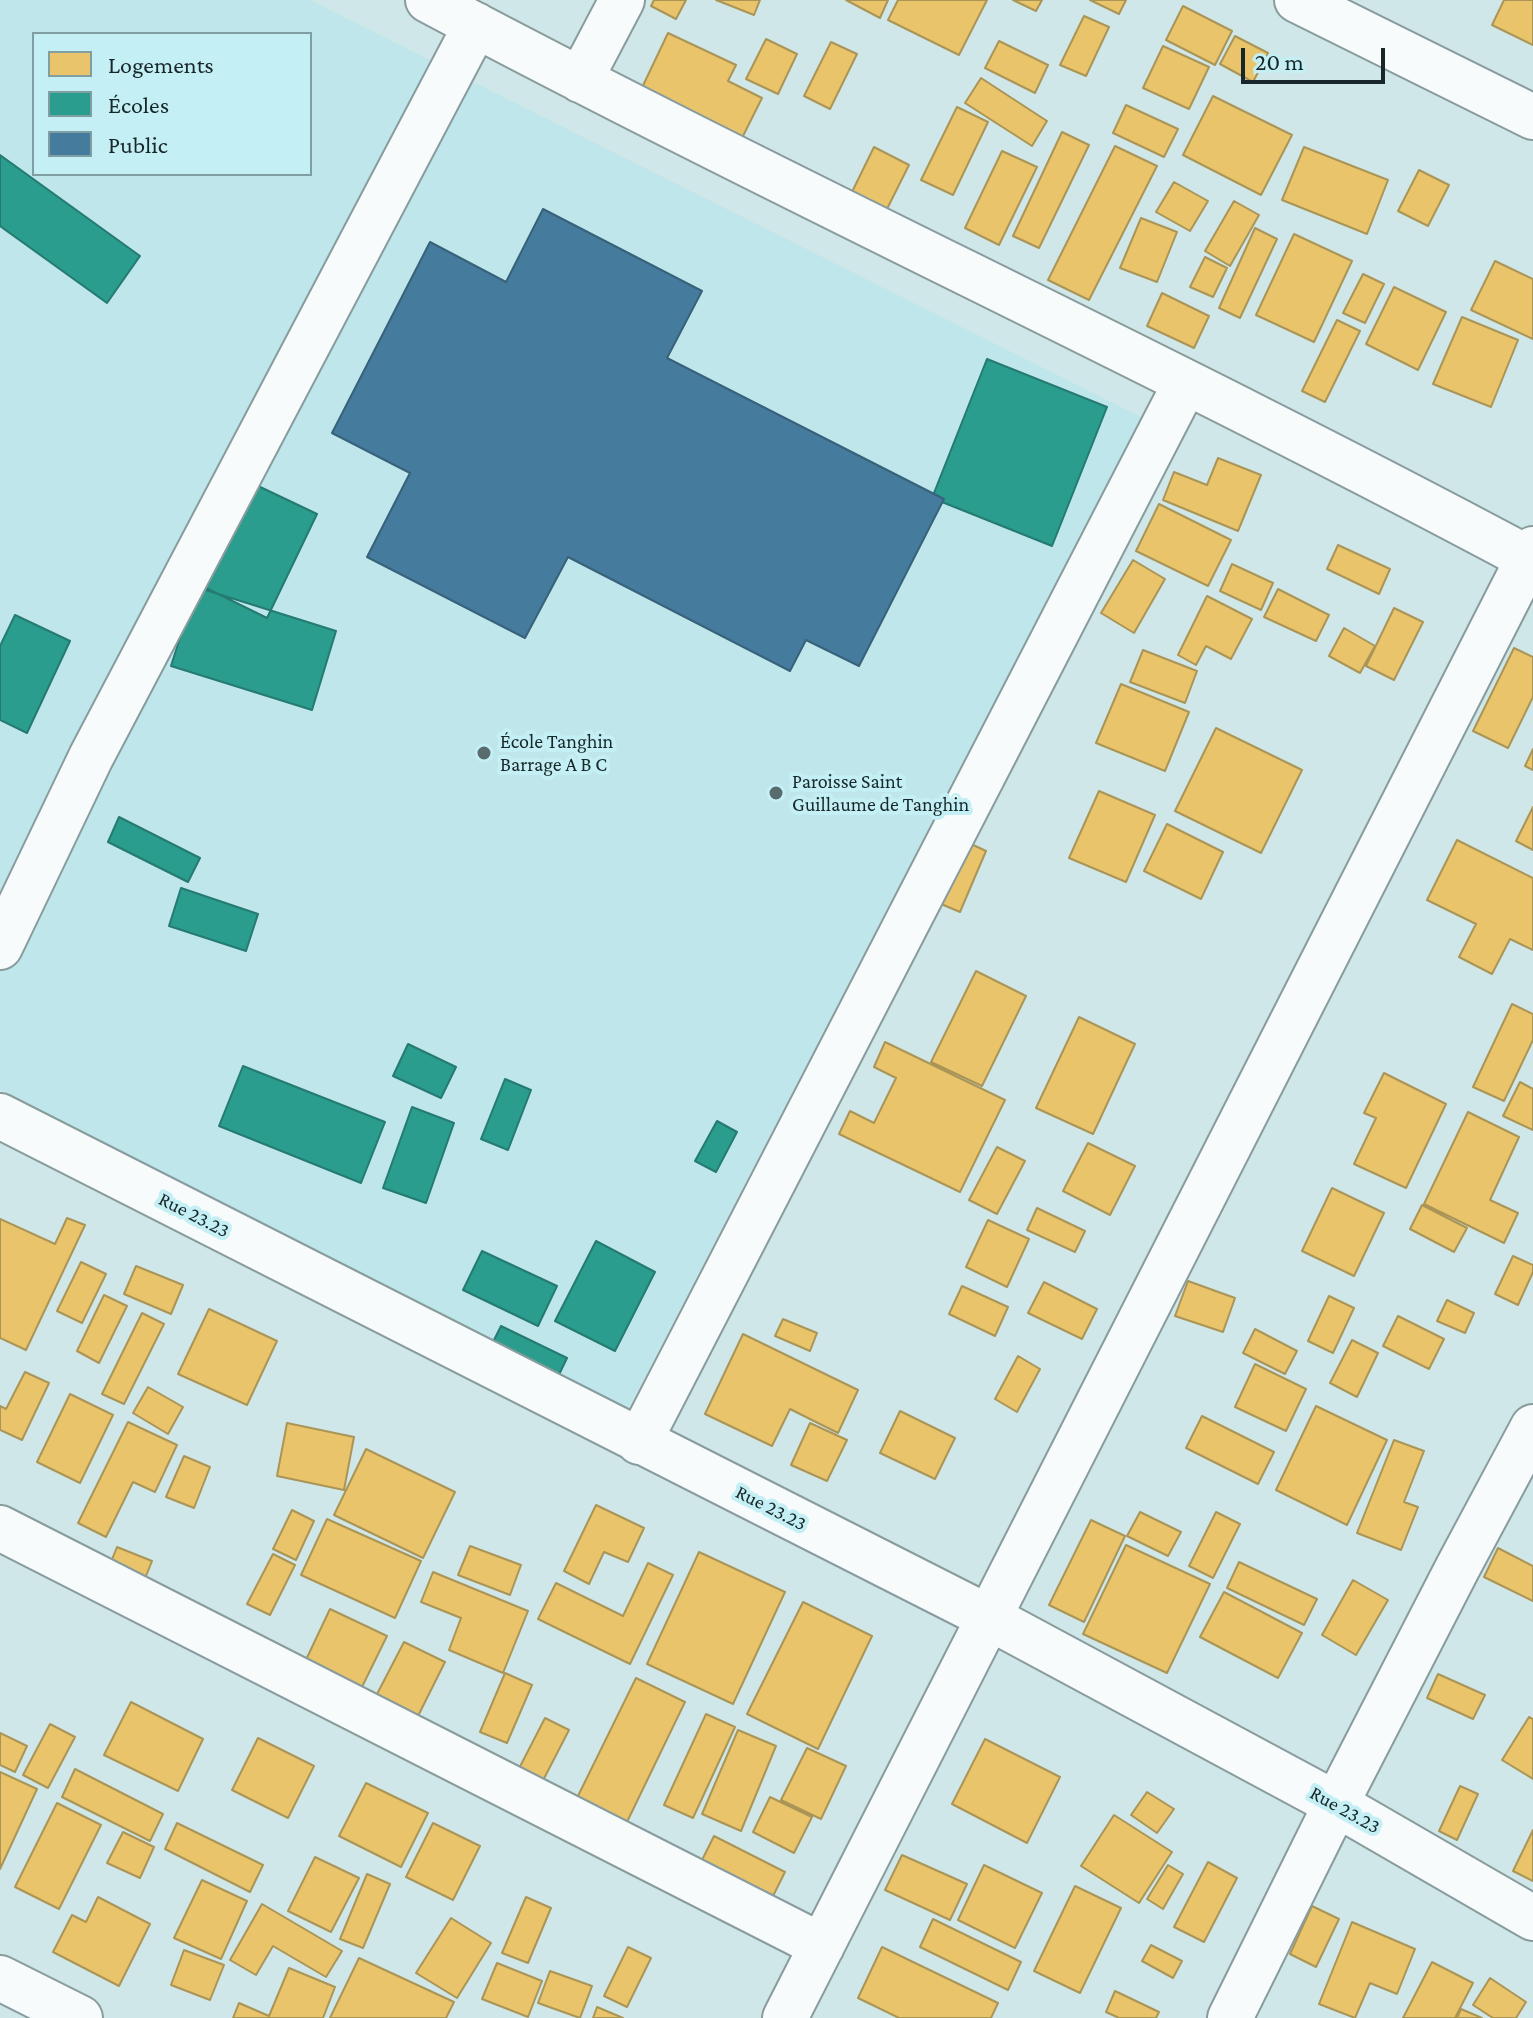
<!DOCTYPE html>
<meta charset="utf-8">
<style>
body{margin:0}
#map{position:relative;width:1533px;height:2018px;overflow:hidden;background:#cfe7e9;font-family:"Crimson Pro",serif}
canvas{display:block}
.legend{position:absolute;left:32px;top:32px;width:280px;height:144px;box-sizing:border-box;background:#c4eff4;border:2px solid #7f9fa3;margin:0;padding:10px 14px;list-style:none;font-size:24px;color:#18282a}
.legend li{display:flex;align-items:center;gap:16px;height:40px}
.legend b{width:40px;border:2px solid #7f9fa3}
.scale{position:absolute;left:1241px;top:48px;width:144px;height:36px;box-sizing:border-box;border:4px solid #18282a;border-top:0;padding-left:10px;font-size:24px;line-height:28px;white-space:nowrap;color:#18282a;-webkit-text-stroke:6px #c4eff4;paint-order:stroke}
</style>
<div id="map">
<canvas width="1533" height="2018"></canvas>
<ul class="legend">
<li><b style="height:22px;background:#e9c46a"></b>Logements</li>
<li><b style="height:22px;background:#2a9d8f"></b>Écoles</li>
<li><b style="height:22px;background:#457b9d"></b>Public</li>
</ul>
<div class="scale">20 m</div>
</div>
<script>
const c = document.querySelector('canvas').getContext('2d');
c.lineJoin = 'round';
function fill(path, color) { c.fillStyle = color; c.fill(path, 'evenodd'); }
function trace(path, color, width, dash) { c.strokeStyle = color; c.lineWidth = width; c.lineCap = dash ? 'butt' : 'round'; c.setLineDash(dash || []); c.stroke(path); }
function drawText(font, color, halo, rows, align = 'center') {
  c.font = font + ' "Crimson Pro",serif'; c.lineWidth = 8; c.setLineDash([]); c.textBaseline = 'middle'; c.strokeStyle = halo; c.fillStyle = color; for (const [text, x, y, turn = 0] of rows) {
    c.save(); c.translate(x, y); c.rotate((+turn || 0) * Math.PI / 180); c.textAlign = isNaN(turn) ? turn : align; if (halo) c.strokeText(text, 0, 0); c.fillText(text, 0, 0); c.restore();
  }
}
const built = new Path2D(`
 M0,0H310L1141,417L627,1411L0,1090ZM34,34H310V174H34Z`);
const homes = new Path2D(`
 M654,0H686L676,19L651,6Z
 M716,0H760L754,15Z
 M846,0H888L880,18Z
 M898,0H987L959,55L888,20Z
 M1013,0H1042L1036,11Z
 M1090,0H1126L1119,14Z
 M1504,0H1533V45L1492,25Z
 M1183,6L1232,31L1215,65L1166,40Z
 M1084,16L1109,27L1086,76L1060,65Z
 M668,33L736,65L728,81L762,98L739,144L638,96Z
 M1235,36L1268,53L1253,82L1220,64Z
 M766,39L797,54L778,94L746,79Z
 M999,41L1048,65L1035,93L985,68Z
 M831,42L857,54L830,109L804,96Z
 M1163,46L1209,67L1189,109L1143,88Z
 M981,78L1047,121L1032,146L965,103Z
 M1213,96L1292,135L1261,195L1183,155Z
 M1126,105L1178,129L1164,157L1113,133Z
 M957,107L988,122L953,195L921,180Z
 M1062,132L1089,145L1039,248L1013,236Z
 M1115,146L1157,166L1089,300L1048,280Z
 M874,147L909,165L885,213L850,196Z
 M1304,147L1388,180L1367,234L1282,200Z
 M1002,151L1037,167L999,245L965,228Z
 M1419,170L1449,185L1428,226L1398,211Z
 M1174,182L1208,201L1190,231L1156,212Z
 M1234,201L1259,215L1230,266L1205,251Z
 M1141,218L1177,232L1157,282L1120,268Z
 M1255,228L1277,239L1240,318L1219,308Z
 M1294,234L1352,261L1314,342L1256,315Z
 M1205,257L1227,268L1213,297L1190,287Z
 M1495,261L1533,279V339L1471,310Z
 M1363,274L1384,284L1365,323L1343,313Z
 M1394,287L1446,312L1418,370L1366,344Z
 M1162,293L1209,316L1194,348L1147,326Z
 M1462,317L1518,340L1491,407L1433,384Z
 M1337,320L1360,331L1325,402L1302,391Z
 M1218,458L1261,475L1238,531L1163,500L1174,472L1207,485Z
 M1159,504L1231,540L1208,586L1136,551Z
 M1338,545L1390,569L1379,594L1327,569Z
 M1133,560L1165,579L1134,633L1101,613Z
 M1232,564L1273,583L1261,610L1220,591Z
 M1278,589L1329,615L1316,641L1264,617Z
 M1207,596L1252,619L1231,659L1206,646L1196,665L1178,655Z
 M1394,608L1423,622L1394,680L1366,666Z
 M1344,628L1375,646L1360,673L1329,656Z
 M1514,648L1533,657V697L1508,748L1473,731Z
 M1143,650L1197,671L1185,703L1130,682Z
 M1121,684L1189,712L1165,771L1096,743Z
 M1216,728L1302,770L1261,853L1175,811Z
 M1533,749V770L1525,766Z
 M1099,791L1155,815L1126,882L1069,858Z
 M1533,807V850L1516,841Z
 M1167,824L1223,852L1201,899L1144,871Z
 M954,836L986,851L960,912L927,898Z
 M1457,840L1533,878V950L1510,939L1492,974L1459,957L1476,924L1427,900Z
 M976,971L1026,996L982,1086L931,1062Z
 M1512,1004L1533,1014V1040L1504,1101L1473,1087Z
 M1079,1017L1135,1044L1093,1134L1036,1108Z
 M885,1042L1005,1100L960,1192L839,1134L850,1111L874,1123L896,1078L874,1067Z
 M1384,1073L1446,1104L1406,1188L1354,1164L1376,1118L1364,1113Z
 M1520,1082L1533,1089V1130L1503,1116Z
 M1468,1112L1519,1137L1490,1200L1518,1213L1504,1243L1424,1204Z
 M1088,1143L1135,1166L1110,1215L1063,1191Z
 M997,1147L1025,1161L997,1214L969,1200Z
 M1332,1188L1384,1213L1354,1276L1302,1251Z
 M1422,1205L1467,1228L1454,1252L1410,1229Z
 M1037,1208L1085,1231L1075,1252L1027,1230Z
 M67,1218L85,1225L26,1350L0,1338V1219L55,1244Z
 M988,1220L1029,1239L1007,1287L966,1267Z
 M1513,1256L1533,1265V1272L1518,1305L1495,1294Z
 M81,1262L106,1274L82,1323L57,1311Z
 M136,1266L183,1285L171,1314L124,1294Z
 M1188,1281L1235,1298L1223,1332L1175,1316Z
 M1044,1282L1097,1309L1082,1339L1028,1313Z
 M962,1286L1008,1307L995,1336L949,1314Z
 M104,1295L127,1306L99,1363L77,1351Z
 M1329,1296L1354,1308L1333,1353L1308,1341Z
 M1447,1300L1474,1313L1465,1333L1437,1321Z
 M209,1309L277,1341L247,1405L178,1374Z
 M142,1313L164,1324L124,1404L102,1394Z
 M1398,1316L1444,1339L1429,1369L1383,1346Z
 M783,1319L817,1333L810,1351L775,1336Z
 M1255,1329L1297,1351L1285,1374L1243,1353Z
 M743,1334L858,1390L838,1433L790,1409L772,1446L705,1414Z
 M1352,1340L1378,1353L1357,1397L1330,1383Z
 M1018,1356L1040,1369L1017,1412L995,1399Z
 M1255,1364L1306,1389L1286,1431L1235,1407Z
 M25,1372L49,1383L22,1440L0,1430V1406L6,1409Z
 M148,1387L183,1407L168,1434L133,1413Z
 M70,1394L113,1415L80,1483L37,1462Z
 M1316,1406L1387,1440L1347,1525L1276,1490Z
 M900,1411L955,1438L935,1479L880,1453Z
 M1202,1416L1274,1452L1258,1484L1186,1448Z
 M128,1422L177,1445L155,1492L133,1482L106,1537L78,1523Z
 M287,1423L354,1437L344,1490L277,1476Z
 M810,1423L847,1440L827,1481L791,1465Z
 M1394,1440L1424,1451L1404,1502L1418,1507L1401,1550L1357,1533Z
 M366,1449L455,1492L423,1558L334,1515Z
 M184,1456L210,1467L194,1508L166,1497Z
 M596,1505L644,1528L628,1562L604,1552L589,1584L564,1571Z
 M292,1510L314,1521L296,1560L273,1549Z
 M1140,1512L1181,1532L1168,1556L1127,1536Z
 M1216,1512L1240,1524L1213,1578L1189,1566Z
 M327,1519L421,1561L395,1618L301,1575Z
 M1091,1520L1125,1536L1084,1622L1049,1605Z
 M1126,1545L1210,1584L1167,1673L1083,1634Z
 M470,1546L521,1565L510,1595L458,1575Z
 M117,1547L152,1561L142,1586L107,1572Z
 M1498,1548L1533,1566V1601L1484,1577Z
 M699,1552L785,1592L733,1704L647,1664Z
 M273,1554L295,1565L270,1615L247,1604Z
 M1239,1562L1317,1599L1304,1625L1227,1588Z
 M648,1563L673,1575L630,1664L538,1619L556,1583L623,1616Z
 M433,1572L528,1611L503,1673L449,1650L461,1618L421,1602Z
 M1353,1580L1388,1600L1356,1655L1322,1635Z
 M1224,1592L1302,1633L1278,1678L1200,1637Z
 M803,1602L872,1636L818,1749L747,1714Z
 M330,1609L387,1636L360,1691L304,1664Z
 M404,1642L445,1662L418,1716L376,1696Z
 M505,1673L532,1685L507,1743L480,1732Z
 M1438,1674L1485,1695L1473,1719L1427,1698Z
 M636,1678L685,1702L626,1824L576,1800Z
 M131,1702L203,1739L178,1791L104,1755Z
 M706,1714L735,1727L693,1818L664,1805Z
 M1529,1717L1533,1719V1779L1502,1760Z
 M545,1718L569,1730L535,1796L511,1784Z
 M50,1724L75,1737L48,1788L23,1775Z
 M738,1730L776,1746L741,1831L702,1814Z
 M0,1733L27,1746L15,1772L0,1765Z
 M258,1738L314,1766L288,1818L232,1790Z
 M985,1739L1060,1777L1027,1843L952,1804Z
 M807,1748L846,1766L821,1819L781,1800Z
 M75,1769L163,1814L150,1841L62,1797Z
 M0,1772L37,1789L0,1869Z
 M366,1783L428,1813L401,1867L339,1836Z
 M1460,1786L1478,1794L1457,1840L1439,1831Z
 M1147,1792L1174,1809L1157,1833L1131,1815Z
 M770,1797L812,1817L794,1853L753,1832Z
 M57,1803L101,1825L59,1909L15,1887Z
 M1114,1815L1172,1852L1139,1903L1081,1866Z
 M177,1823L263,1865L250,1892L165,1849Z
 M433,1823L480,1846L453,1900L406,1877Z
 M1533,1830V1881L1513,1871Z
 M123,1832L154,1847L140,1878L107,1863Z
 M714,1836L785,1872L773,1896L702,1860Z
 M902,1855L967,1884L950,1920L885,1890Z
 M315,1857L359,1878L331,1932L288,1911Z
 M1208,1862L1237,1878L1204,1942L1174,1927Z
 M984,1865L1042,1893L1015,1948L958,1920Z
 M1168,1865L1183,1874L1163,1909L1147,1899Z
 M367,1874L390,1884L363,1948L340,1939Z
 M202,1880L247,1901L221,1959L174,1938Z
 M1075,1886L1121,1908L1080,1993L1034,1971Z
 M98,1897L150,1924L119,1986L53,1952L72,1915L86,1922Z
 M526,1897L551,1908L528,1963L502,1953Z
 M262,1904L342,1951L326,1977L273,1946L256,1975L230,1960Z
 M1312,1906L1339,1919L1316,1967L1290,1954Z
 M451,1918L491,1943L457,1998L416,1973Z
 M933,1919L1021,1962L1008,1990L920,1947Z
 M1352,1922L1415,1949L1397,1994L1370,1983L1355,2018L1319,2004Z
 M1151,1945L1182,1961L1173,1978L1142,1961Z
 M628,1947L651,1958L627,2007L604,1996Z
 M882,1947L998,2003L991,2018H899L858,1998Z
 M184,1950L224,1965L210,2000L171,1985Z
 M359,1958L454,2002L446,2018H330Z
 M1432,1962L1473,1983L1455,2018H1403Z
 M497,1963L542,1981L528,2017L482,1999Z
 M289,1968L335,1987L323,2018H233L239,2003L269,2016Z
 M550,1971L592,1986L580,2018L538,2003Z
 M1490,1978L1526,2002L1516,2018H1493L1473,2005Z
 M1115,1991L1159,2012L1156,2018H1119L1106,2012Z
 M597,2007L623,2018H593Z
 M1461,2009L1482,2018H1457Z`);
const schools = new Path2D(`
 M0,155L140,256L107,303L0,226Z
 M987,359L1107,407L1052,546L932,498Z
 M256,485L317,514L267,618L206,588Z
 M196,587L336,631L312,710L171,666Z
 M15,615L70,641L27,733L0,720V646Z
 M119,817L200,858L188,882L108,842Z
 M181,888L258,914L246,951L169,926Z
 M408,1044L456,1067L441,1098L393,1076Z
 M243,1066L385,1122L361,1183L219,1126Z
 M505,1079L531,1090L508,1150L481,1139Z
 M412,1107L454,1123L426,1203L383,1188Z
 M717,1121L737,1132L716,1172L695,1161Z
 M596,1241L655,1272L615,1351L555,1321Z
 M482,1251L557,1286L538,1326L463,1290Z
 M501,1326L567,1358L555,1383L488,1352Z`);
const public = new Path2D(`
 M543,209L702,291L667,358L944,499L859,666L806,640L790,671L568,557L525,638L367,557L410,473L332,433L430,242L506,282Z`);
const street = new Path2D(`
 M428,0C793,194 1169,366 1533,561
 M1297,0L1533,117
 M580,80L622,0
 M0,947L91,757L476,25
 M0,1116L990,1618L1336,1804L1533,1918
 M639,1442L1186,382
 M0,1528L822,1946
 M0,1978L80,2018
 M785,2018L1533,549
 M1230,2018L1336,1804L1458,1567L1533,1427`);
const markers = [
 [484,753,8,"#586b6d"],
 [776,793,8,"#586b6d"]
];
const poiNames = [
 ["École Tanghin",500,742],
 ["Barrage A B C",500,765],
 ["Paroisse Saint",792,782],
 ["Guillaume de Tanghin",792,805]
];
const streetNames = [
 ["Rue 23.23",194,1215,27],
 ["Rue 23.23",771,1508,27],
 ["Rue 23.23",1345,1810,29]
];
fill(built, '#bee6eb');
fill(homes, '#e9c46a');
trace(homes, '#aa9557', 2);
fill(schools, '#2a9d8f');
trace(schools, '#257a71', 2);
fill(public, '#457b9d');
trace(public, '#38627a', 2);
trace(street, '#899c9d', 48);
trace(street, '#f8fbfc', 44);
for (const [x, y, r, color] of markers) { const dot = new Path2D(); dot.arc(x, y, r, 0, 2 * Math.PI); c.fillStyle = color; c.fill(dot); trace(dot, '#c4eff4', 3); }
drawText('20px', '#18282a', '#c4eff4', poiNames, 'left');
drawText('20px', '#18282a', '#c4eff4', streetNames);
</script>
